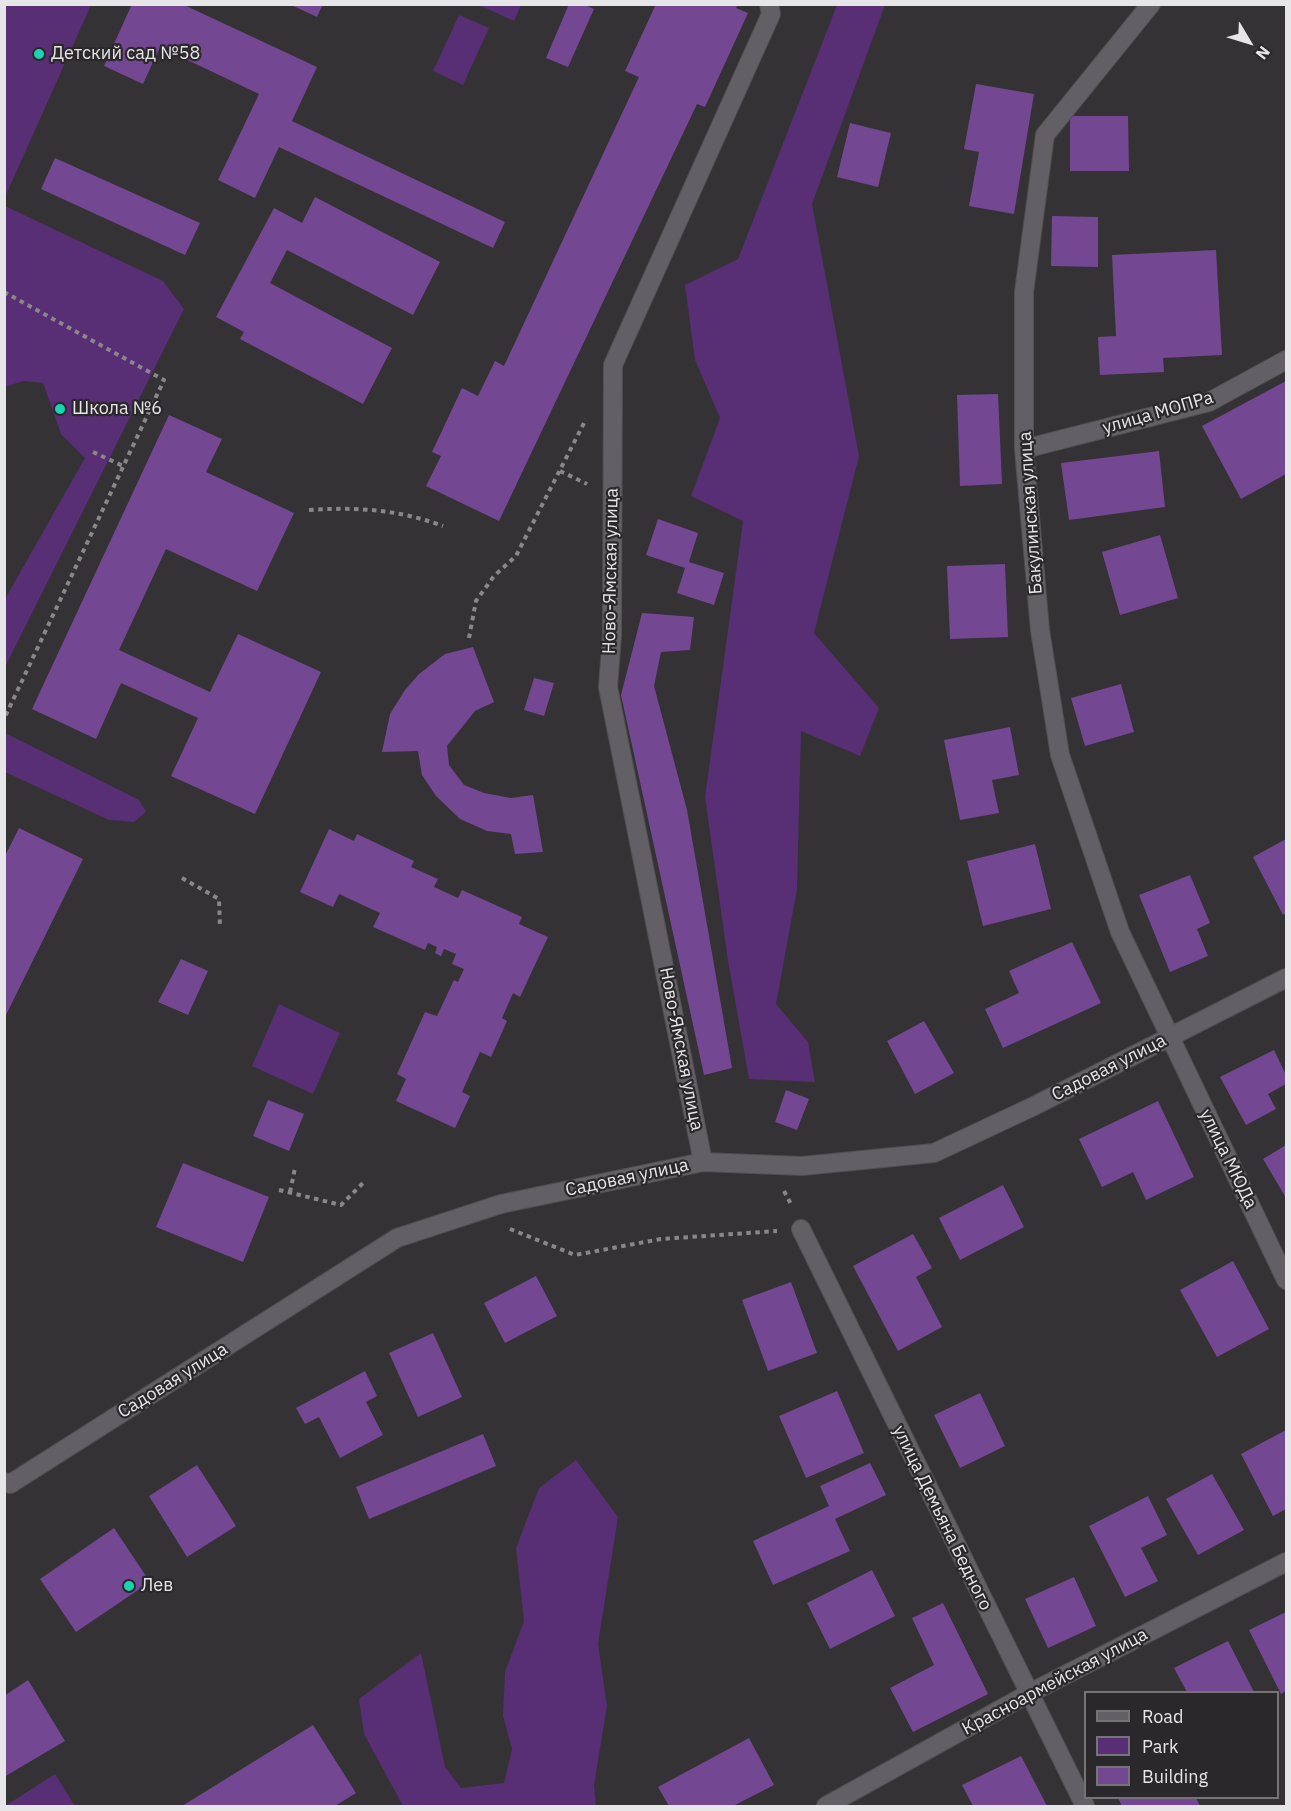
<!DOCTYPE html>
<meta charset="utf-8">
<style>
body{margin:0}
#map{position:relative;width:1291px;height:1811px;overflow:hidden;background:#343235;font-family:"IBM Plex Sans",sans-serif}
canvas{display:block}
.frame{position:absolute;inset:0;border:6px solid #e6e5e7;pointer-events:none}
.legend{position:absolute;left:1084px;top:1691px;width:195px;height:108px;box-sizing:border-box;background:#2a282b;border:2px solid #757476;margin:0;padding:8px 10px;list-style:none;font-size:18px;color:#e6e5e7}
.legend li{display:flex;align-items:center;gap:12px;height:30px}
.legend b{width:30px;border:2px solid #757476}
.north{position:absolute;left:1219px;top:12px;width:60px;height:60px;-webkit-text-stroke:4px #2a282b;paint-order:stroke;rotate:128deg;font-size:16px;font-weight:700;line-height:24px;text-align:center;color:#e6e5e7}
.north::after{content:'';display:block;margin:auto;width:21px;height:27px;background:#e6e5e7;clip-path:polygon(50% 0,100% 100%,50% 72%,0 100%)}
</style>
<div id="map">
<canvas width="1291" height="1811"></canvas>
<div class="frame"></div>
<ul class="legend">
<li><b style="height:8px;background:#626064"></b>Road</li>
<li><b style="height:16px;background:#582e74"></b>Park</li>
<li><b style="height:16px;background:#734792"></b>Building</li>
</ul>
<div class="north">N</div>
</div>
<script>
const c = document.querySelector('canvas').getContext('2d');
c.lineJoin = 'round';
function fill(path, color) { c.fillStyle = color; c.fill(path, 'evenodd'); }
function trace(path, color, width, dash) { c.strokeStyle = color; c.lineWidth = width; c.lineCap = dash ? 'butt' : 'round'; c.setLineDash(dash || []); c.stroke(path); }
function drawText(font, color, halo, rows, align = 'center') {
  c.font = font + ' "IBM Plex Sans",sans-serif'; c.lineWidth = 4.5; c.setLineDash([]); c.textBaseline = 'middle'; c.strokeStyle = halo; c.fillStyle = color; for (const [text, x, y, turn = 0] of rows) {
    c.save(); c.translate(x, y); c.rotate((+turn || 0) * Math.PI / 180); c.textAlign = isNaN(turn) ? turn : align; if (halo) c.strokeText(text, 0, 0); c.fillText(text, 0, 0); c.restore();
  }
}
const green = new Path2D(`
 M5,4L91,5L5,197Z
 M479,5H521L514,21Z
 M837,5H885L812,204L859,456L814,633L879,708L860,756L801,731L797,889L776,1004L808,1042L815,1082L749,1079L728,961L705,797L743,521L691,496L720,418L695,360L685,285L738,259Z
 M459,15L489,28L463,85L433,71Z
 M5,206L163,281L184,309L5,667V599L85,458L61,434L43,383L23,381L5,387Z
 M5,733L139,800L146,812L134,822L109,820L5,772Z
 M279,1004L340,1033L313,1094L252,1066Z
 M576,1460L618,1517L598,1644L607,1706L594,1785L596,1806H403L364,1734L359,1699L421,1653L445,1767L461,1788L504,1783L512,1749L503,1716L505,1672L524,1621L516,1548L539,1488Z
 M55,1774L75,1806H5Z`);
const building = new Path2D(`
 M132,4H182L317,67L292,121L505,222L493,248L279,147L255,198L218,180L259,94L160,47L143,84L104,66Z
 M289,4H323L317,17Z
 M569,4H583L594,9L568,67L546,58Z
 M656,4H738L736,8L748,13L705,107L697,104L499,521L426,486L441,456L432,452L462,388L478,396L495,361L504,366L639,77L625,71Z
 M976,84L1034,94L1014,214L969,206L979,152L964,149Z
 M1070,116H1128L1129,171H1070Z
 M850,123L891,133L878,187L837,177Z
 M55,158L200,223L185,255L41,189Z
 M315,197L440,262L413,315L287,250L270,283L392,348L363,404L240,339L244,332L216,317L274,208L302,223Z
 M1052,216L1098,217V267L1051,266Z
 M1216,250L1222,355L1163,358L1164,372L1100,375L1098,337L1116,336L1112,255Z
 M1286,381V474L1241,499L1202,426Z
 M998,394L1002,484L960,486L957,395Z
 M169,415L222,439L206,472L294,513L257,591L166,549L119,650L210,692L238,634L321,672L255,814L171,776L198,718L121,683L96,739L32,709Z
 M1159,451L1165,507L1069,520L1061,463Z
 M658,519L698,533L689,562L724,573L714,605L677,593L685,568L646,555Z
 M1160,535L1178,598L1120,615L1102,552Z
 M1005,564L1008,637L950,639L947,566Z
 M642,613L694,617L690,650L661,652L654,686L687,810L732,1068L704,1075L621,695Z
 M473,647L494,702L475,711L447,746L449,765L464,785L484,793L511,798L533,795L543,852L515,854L511,834L487,831L460,819L436,796L422,775L418,751L382,752L390,714L405,690L419,674L445,654Z
 M534,678L554,683L544,716L524,710Z
 M1121,684L1134,732L1085,746L1071,698Z
 M1010,727L1019,775L992,780L999,813L960,820L944,740Z
 M19,828L83,859L4,1019V858Z
 M329,829L354,841L357,834L414,861L411,867L438,879L434,887L458,898L462,890L522,917L519,924L548,937L520,997L513,993L502,1018L507,1021L491,1057L480,1052L462,1092L470,1096L455,1128L396,1101L406,1079L397,1074L425,1012L437,1016L454,980L458,982L464,969L452,964L456,954L444,949L441,956L435,953L437,947L428,943L425,950L373,927L380,913L339,894L333,907L300,892Z
 M1286,839V913L1283,915L1253,857Z
 M1035,844L1051,909L983,926L967,861Z
 M1190,875L1210,923L1197,929L1208,956L1170,972L1139,895Z
 M1072,942L1101,1003L1003,1048L985,1009L1019,993L1009,971Z
 M181,959L208,971L188,1015L158,1002Z
 M924,1021L954,1073L915,1094L887,1041Z
 M1274,1050L1286,1075V1084L1268,1094L1276,1109L1246,1125L1220,1077Z
 M786,1090L809,1099L797,1130L775,1122Z
 M268,1100L304,1114L289,1151L253,1136Z
 M1158,1101L1194,1177L1146,1200L1133,1172L1102,1187L1079,1139Z
 M1286,1145V1198L1263,1159Z
 M183,1163L269,1197L243,1262L156,1227Z
 M1003,1185L1024,1227L960,1260L939,1218Z
 M913,1234L932,1268L916,1277L942,1327L898,1351L853,1266Z
 M1233,1261L1269,1329L1217,1357L1180,1290Z
 M536,1276L557,1316L505,1343L484,1303Z
 M791,1282L817,1353L768,1371L742,1300Z
 M433,1333L462,1397L418,1417L389,1353Z
 M365,1371L377,1396L366,1402L383,1435L340,1458L319,1417L305,1424L296,1408Z
 M837,1391L864,1453L806,1478L779,1416Z
 M980,1393L1005,1446L960,1468L934,1415Z
 M1286,1430V1509L1273,1516L1241,1454Z
 M483,1434L496,1466L369,1519L356,1487Z
 M870,1463L886,1495L835,1519L850,1551L773,1585L753,1541L829,1506L820,1486Z
 M197,1465L236,1526L187,1557L149,1496Z
 M1212,1474L1244,1530L1198,1555L1166,1499Z
 M1148,1496L1167,1535L1141,1548L1158,1581L1125,1597L1089,1526Z
 M114,1528L150,1582L76,1632L40,1579Z
 M872,1570L895,1616L830,1649L807,1603Z
 M1074,1577L1096,1626L1048,1648L1025,1599Z
 M943,1603L988,1694L913,1732L890,1688L934,1665L912,1618Z
 M1286,1612V1691L1281,1694L1249,1630Z
 M1228,1641L1254,1692H1187L1174,1668Z
 M28,1680L65,1741L4,1777V1696Z
 M313,1725L356,1793L335,1806H182Z
 M749,1738L774,1785L733,1806H669L658,1787Z
 M1021,1756L1047,1806H973L962,1785Z
 M1118,1798H1196L1200,1806H1122Z`);
const path = new Path2D(`
 M4,292L164,380L4,719
 M93,452L123,466
 M560,471L587,484
 M309,510C357,507 397,509 443,526
 M469,638L476,601L494,576L516,556L586,419
 M182,878L219,899L220,927
 M279,1190L341,1205L364,1182
 M784,1191L792,1206
 M290,1192L295,1168
 M510,1229L575,1255L661,1239L777,1231`);
const minor = new Path2D(`
 M1151,4L1045,135L1024,292V449L1040,630L1060,755L1120,932L1286,1280
 M1024,449L1209,402L1286,360
 M703,1162L608,687L612,635L613,365L771,14L769,4
 M801,1229L1085,1806
 M4,1482L10,1484L397,1238L501,1204L703,1162L802,1166L934,1153L1034,1106L1286,978
 M826,1806L1028,1694L1286,1562`);
const markers = [
 [39,54,6,"#18d5b2"],
 [60,409,6,"#18d5b2"],
 [129,1586,6,"#18d5b2"]
];
const poiNames = [
 ["Детский сад №58",51,54],
 ["Школа №6",72,409],
 ["Лев",141,1586]
];
const streetNames = [
 ["улица МОПРа",1158,413,-16],
 ["Бакулинская улица",1031,513,-94],
 ["Ново-Ямская улица",611,571,-89],
 ["Ново-Ямская улица",681,1049,79],
 ["Садовая улица",1109,1068,-27],
 ["улица МЮДа",1228,1159,64],
 ["Садовая улица",627,1178,-12],
 ["Садовая улица",173,1381,-32],
 ["улица Демьяна Бедного",942,1518,64],
 ["Красноармейская улица",1055,1682,-28]
];
fill(green, '#582e74');
fill(building, '#734792');
trace(minor, '#504f52', 20);
trace(path, '#89878a', 4, [4.5, 4.5]);
trace(minor, '#626064', 18);
for (const [x, y, r, color] of markers) { const dot = new Path2D(); dot.arc(x, y, r, 0, 2 * Math.PI); c.fillStyle = color; c.fill(dot); trace(dot, '#2a282b', 2); }
drawText('18px', '#e6e5e7', '#2a282b', poiNames, 'left');
drawText('18px', '#e6e5e7', '#2a282b', streetNames);
</script>
